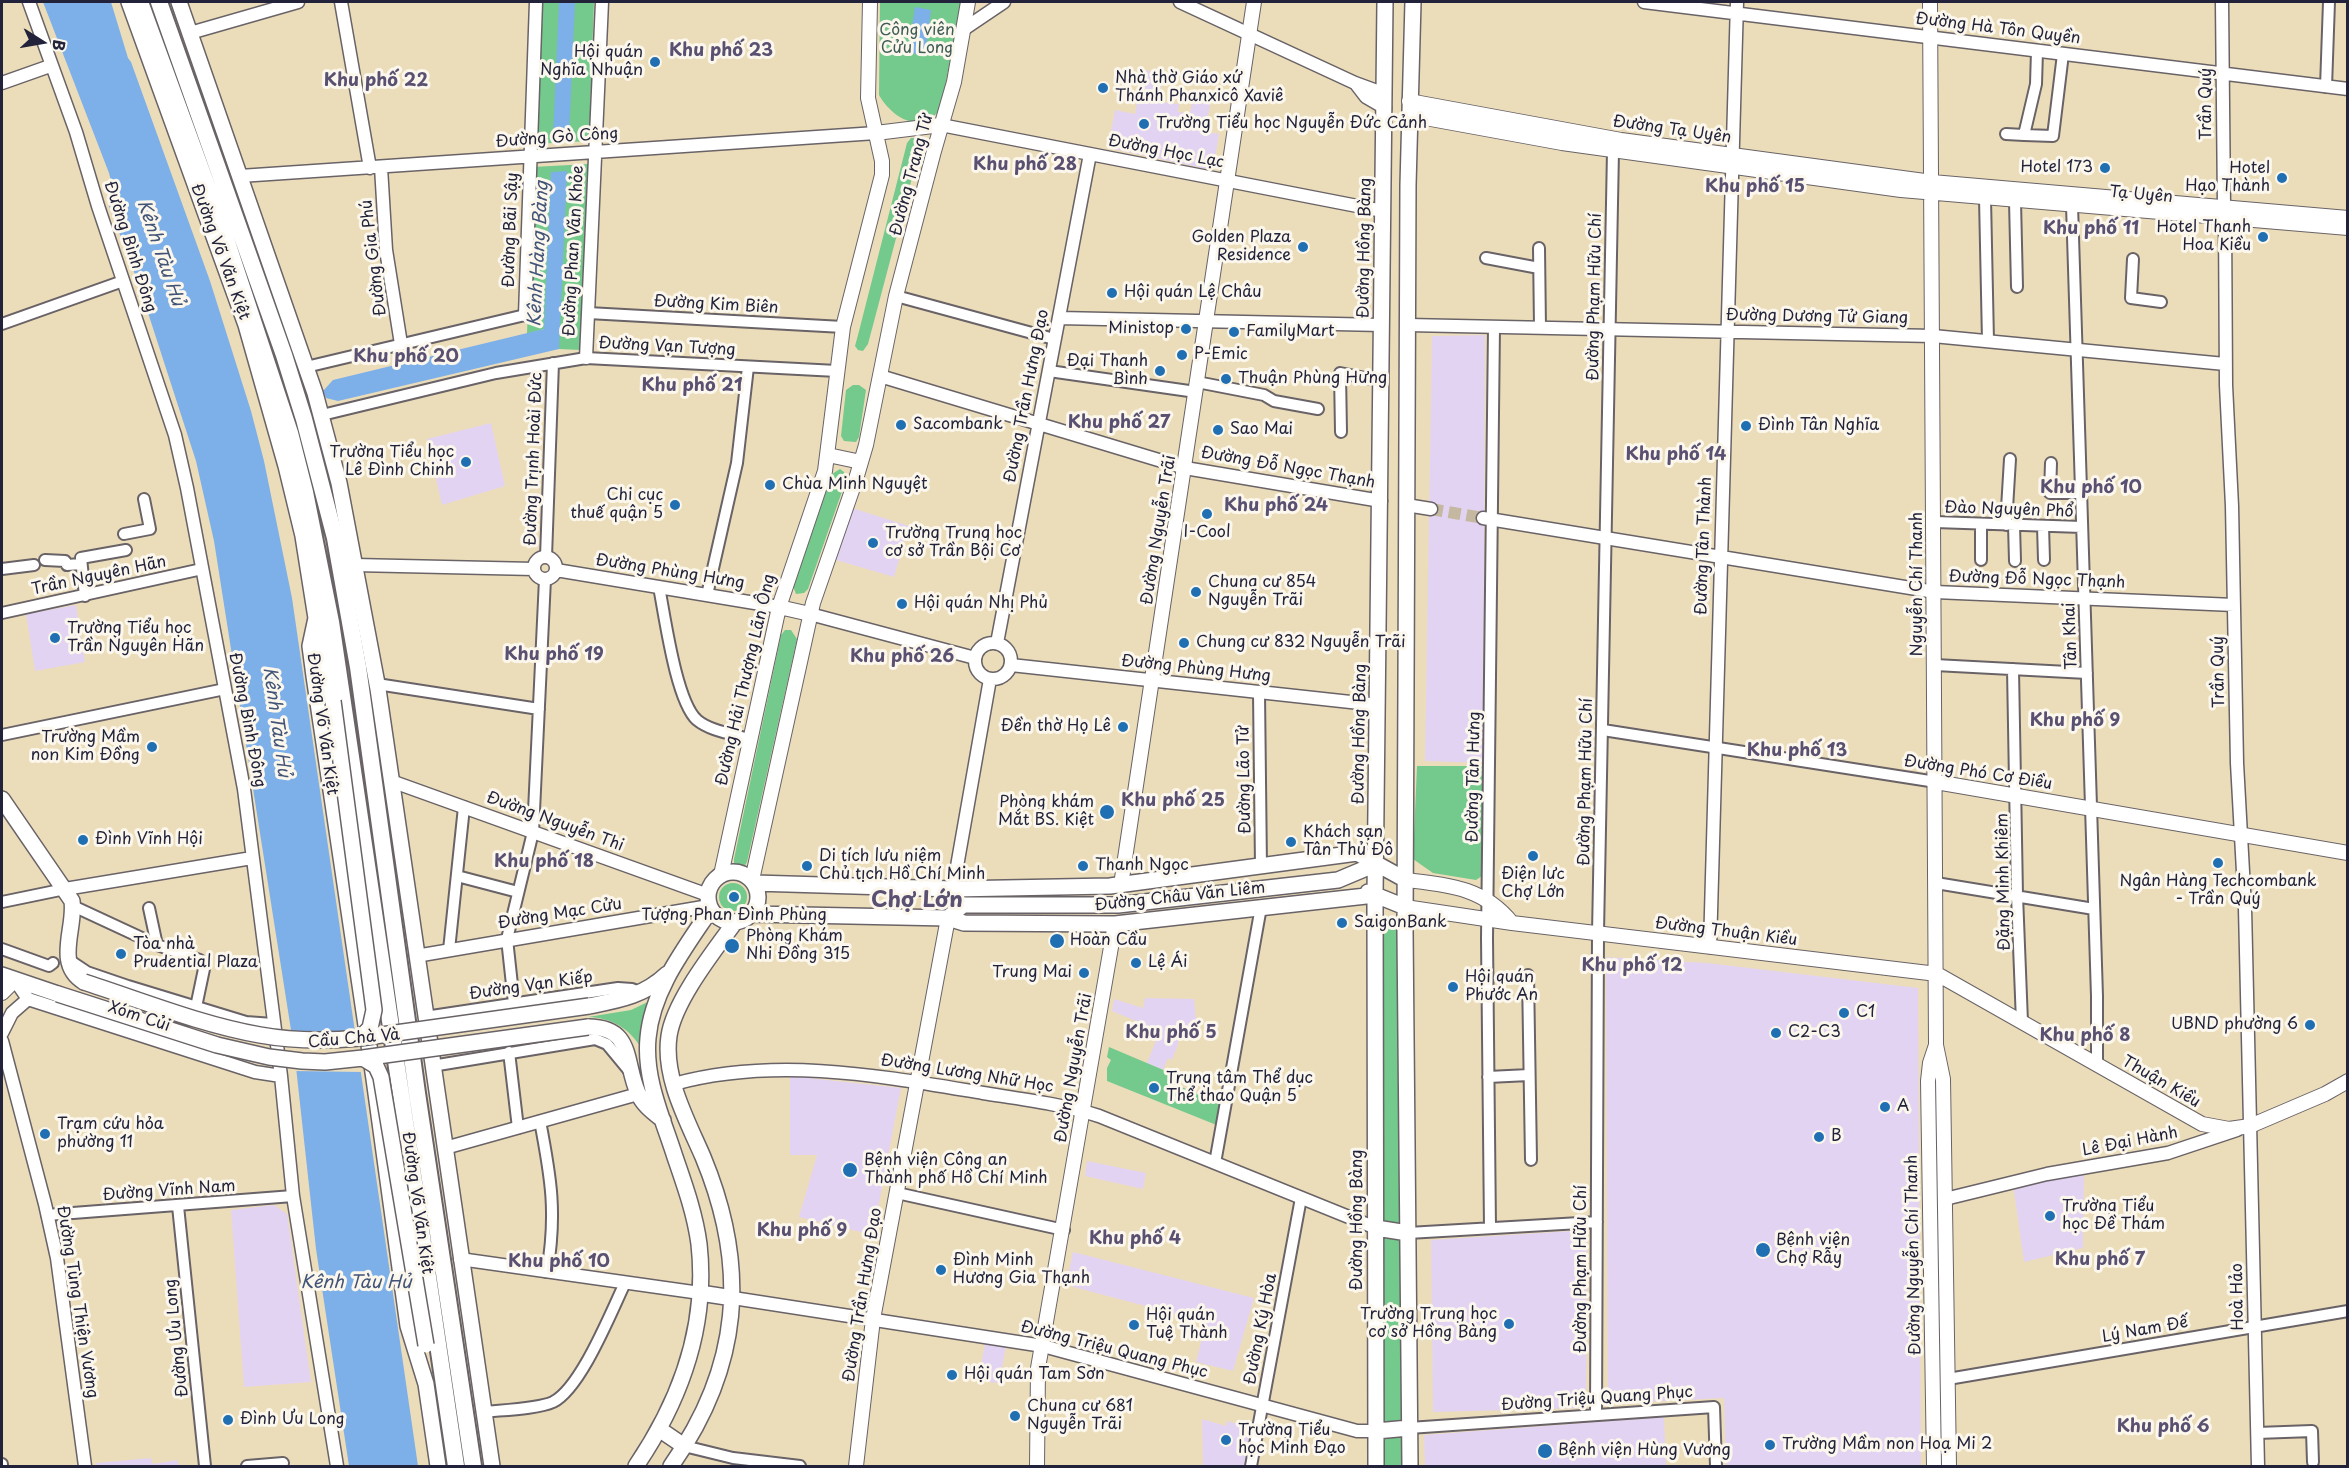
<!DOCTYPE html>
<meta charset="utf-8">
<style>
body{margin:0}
#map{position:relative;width:2349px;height:1468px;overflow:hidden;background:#ecddba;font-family:"Playpen Sans",sans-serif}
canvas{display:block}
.frame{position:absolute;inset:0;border:3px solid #22223b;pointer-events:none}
.north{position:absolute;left:12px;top:12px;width:60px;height:60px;-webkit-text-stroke:4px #fbf7ec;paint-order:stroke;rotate:101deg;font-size:16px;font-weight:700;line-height:24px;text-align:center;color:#22223b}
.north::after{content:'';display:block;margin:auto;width:21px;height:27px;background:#22223b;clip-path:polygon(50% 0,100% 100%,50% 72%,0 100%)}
</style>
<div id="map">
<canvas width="2349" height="1468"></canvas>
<div class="frame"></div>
<div class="north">B</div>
</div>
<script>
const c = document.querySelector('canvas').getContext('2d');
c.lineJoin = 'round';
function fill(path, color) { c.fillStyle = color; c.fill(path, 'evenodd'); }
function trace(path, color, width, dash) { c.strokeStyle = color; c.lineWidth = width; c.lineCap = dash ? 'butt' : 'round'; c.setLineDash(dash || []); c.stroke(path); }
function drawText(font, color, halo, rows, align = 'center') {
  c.font = font + ' "Playpen Sans",sans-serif'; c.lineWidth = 6; c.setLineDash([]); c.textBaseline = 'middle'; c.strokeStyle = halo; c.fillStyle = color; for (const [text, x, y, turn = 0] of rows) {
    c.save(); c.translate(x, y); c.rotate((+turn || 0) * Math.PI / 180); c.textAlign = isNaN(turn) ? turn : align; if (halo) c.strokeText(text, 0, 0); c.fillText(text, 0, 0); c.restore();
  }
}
const built = new Path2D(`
 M1143,70L1164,74L1158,102L1179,104L1178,112L1190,113L1193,97L1211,100L1205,132L1219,134L1214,165L1207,169L1108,148L1115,110L1135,114Z
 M1485,335L1483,763L1425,761L1432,336Z
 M491,423L505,486L442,505L427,439Z
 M852,508L909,526L894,577L836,560Z
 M76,605L85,662L35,671L26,614Z
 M1606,957L1707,963L1918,988L1921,1466H1726L1724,1398L1608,1404Z
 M1145,998L1194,999L1197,1030L1180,1031L1178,1044L1172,1060L1168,1058L1163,1070L1147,1063L1160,1031L1112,1011L1114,999L1143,1008Z
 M790,1076L901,1088L873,1235L799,1217L817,1155H790Z
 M1087,1161L1146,1173L1143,1189L1085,1176Z
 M2084,1172L2083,1248L2024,1262L2013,1184Z
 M274,1205L287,1214L311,1382L244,1387L231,1210Z
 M1587,1230L1586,1408L1433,1412L1431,1240Z
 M1073,1252L1254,1298L1233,1371L1196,1362L1206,1322L1066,1285Z
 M985,1344L1006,1347L999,1383L978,1381Z
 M1664,1417L1666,1466H1425L1424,1435Z
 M1202,1419L1226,1426L1227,1421L1252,1428L1245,1466H1203Z
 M151,1458L153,1464L177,1460L179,1466H97L96,1463Z`);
const green = new Path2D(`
 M541,2H594L589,141L534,144Z
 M880,2H961L941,108C922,136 892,118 879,95Z
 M911,138H916L921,144L868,344L863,351L858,350L855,346L858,335L907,143Z
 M588,164L581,350L559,349L544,329L527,334L533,167Z
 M853,385H859L866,390L859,437L856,442L844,441L841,436L846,390Z
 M840,469L844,472L846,480L808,589L804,593L796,594L793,586L832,474Z
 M785,630H791L797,639L747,862L744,867L739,868L734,865V859L781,635Z
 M1417,766H1484L1482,876L1476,880L1433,873L1413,859Z
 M719 897a14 14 0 1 1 28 0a14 14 0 1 1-28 0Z
 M1382,916H1400L1402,1466H1384Z
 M654,999L642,1050C631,1029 612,1018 588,1017L631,1010Z
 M1109,1047L1180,1077L1177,1085L1209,1099L1212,1095L1223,1100L1219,1126L1107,1081V1068L1111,1060L1107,1057Z`);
const water = new Path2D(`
 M43,2H111L128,58L131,62L210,281L251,411L264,461L292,598L418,1466H349L316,1249L294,1049L214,541L196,461L139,285L109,206L116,201L109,173Z
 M559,2H575L569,135L553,136Z
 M915,7L931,10L925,55L908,53Z
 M567,171L559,349L338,401L326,398L323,391L333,380L544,329L551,172Z`);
const pier = new Path2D(`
 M288,1031L358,1032L364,1072L294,1071Z`);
const tertiaryTunnel = new Path2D(`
 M1431,509L1483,518`);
const minor = new Path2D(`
 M2326,87L2329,2
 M2006,134L2024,135L2036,84L2037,51
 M2024,135L2053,136L2063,54
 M1985,198L1988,341
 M2015,201L2017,287
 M2072,205L2097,996V1065
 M1539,248L1540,328
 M1486,258L1539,268
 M2133,259L2131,298L2161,302
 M896,296L1054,339
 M588,313L843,327
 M2,324L123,281
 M306,367L525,315
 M1049,371L1196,392
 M1197,382L1264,395L1274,401L1318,409
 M322,415L496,373L586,358L837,371
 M1341,432L1340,373L1381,381
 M2051,463L2050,493H2081
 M1935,522L2082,527
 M1981,524V560
 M2006,525L2010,459
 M2014,525L2015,561
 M2043,526L2044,560
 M124,534L150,529L144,499
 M546,557L553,363
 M45,560L65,561L67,565L81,564
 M2,569L34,565
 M659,587C665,617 676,701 697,720C710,731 733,734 749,739
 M707,595L737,463L748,367
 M85,596L81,558L126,550
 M2,613L202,569
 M1935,665L2087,673
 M2013,669L2017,895L2022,1022
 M377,684L539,709
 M1259,693L1261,867
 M1603,730L1936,782
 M2,735L225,689
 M457,876L518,892
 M1936,883L2094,909
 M2,902L65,889
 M73,906L157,945L200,960L204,969L196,1007
 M149,908L157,945
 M2,949L49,966L53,963
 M449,950L464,807
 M69,960L87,972L128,986L246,1022L273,1024
 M1528,975L1531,1160
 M514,1003L507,939L533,832L545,579
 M425,1017L618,988L632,989L641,993
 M509,1052L518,1128
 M432,1066L595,1039L607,1044L631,1073
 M1488,1077L1529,1075
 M540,1121C551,1178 557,1214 547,1272
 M1215,1163L1261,907
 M897,1193L1064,1230
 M178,1206L205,1466
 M47,1215L293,1196
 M1490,1228L1487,938L1494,327
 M1408,1233L1597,1222
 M1948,1379L2348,1311
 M483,1412C501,1410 538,1409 553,1402C581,1388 611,1312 625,1283
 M1596,1415L1598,933L1613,151
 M1409,1428L1714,1407L1716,1466
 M2257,1433L2312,1431L2313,1462
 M684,1446L733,1458L800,1466
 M2,1464V1466
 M247,1466L283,1463
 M1251,1466L1301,1198`);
const tertiary = new Path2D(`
 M29,2L76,132L98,206L175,435L187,488L244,789L281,1076L293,1196L337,1466
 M341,2L370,168
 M1180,2L1355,83L1385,94
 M1644,2L2348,89
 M2222,2L2224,207
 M964,29L1004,2
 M190,33L298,2
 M2,83L50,66
 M1356,84L1366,97L1385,108
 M941,125L1383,211
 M381,167L386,250L401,344
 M240,176L876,133
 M2225,218L2226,385L2232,506L2237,763L2245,908L2258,1466
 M525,315L536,2
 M1059,318L1382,325
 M1408,325L1933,336L2225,364
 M586,358L602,2
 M880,376L1185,468L1381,501
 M1406,505L1431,509
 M1483,518L1935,592L2234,605
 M534 568a11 11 0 1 1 22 0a11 11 0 1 1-22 0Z
 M355,565L534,569
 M556,570L779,607
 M810,614L975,658
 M975 661a18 18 0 1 1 36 0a18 18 0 1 1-36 0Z
 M997,643L1090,154
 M1011,665L1378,705
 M391,781L708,895
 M65,889L252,858
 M953,889L990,679
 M1710,947L1737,2
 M416,956L709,906
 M15,980L28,999L255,1072L281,1076
 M2,1033L12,1013L28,999
 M2,1041L45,1204L57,1258L85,1466
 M674,1084C776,1056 881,1076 983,1093C1021,1099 1062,1104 1099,1116L1376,1228
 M445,1148L638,1094
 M1945,1199L2047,1174L2168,1153L2237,1130
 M460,1259L700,1293
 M733,1298L1043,1346L1357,1431H1376`);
const secondary = new Path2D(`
 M1930,2L1936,1045L1943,1079L1949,1466
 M1409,101L1621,140L1932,182L2348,218
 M1409,115L1562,143L1901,190L2348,228
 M876,133L941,125
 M828,455L861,462
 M779,607L810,614
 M1936,782L2348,853
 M721,875L779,607L825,471L843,327L882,175V161L868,98L870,2
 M752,880L813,603L856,479L866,445L896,296L934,151L954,82L968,2
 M1406,880C1448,885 1483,887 1512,923
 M1121,885L1254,2
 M1405,907L1512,923L1937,974L2202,1124L2229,1129L2250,1126L2325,1094L2348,1081
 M2,993L15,980
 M856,1466L873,1319L948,918
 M1037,1466L1038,1368L1115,924
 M1934,1466L1928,1081L1930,1063L1936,1045`);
const primary = new Path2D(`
 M129,2L246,325L286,466L303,536L316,618L310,646L314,676L374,1079L408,1326L426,1384L438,1466
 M179,2L315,393L339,483L378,689L492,1466
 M318,627L333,701
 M2,799L72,901C76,928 54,964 84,982
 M708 897a25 25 0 1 1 50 0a25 25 0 1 1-50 0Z
 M755,883L953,889L1110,886L1357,853L1406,880
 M1368,892L1405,907
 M752,914L948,918L964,923L1115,924L1375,895
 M948,918L963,905H1118L1338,880L1376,864
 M2,975L58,994
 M589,1006C619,1000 644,996 667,974
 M588,1027C634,1027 624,1062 638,1093C643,1105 653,1112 663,1120
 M1376,1228L1408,1233
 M700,1293L733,1298
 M659,1429L684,1446
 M1376,1431L1409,1428
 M636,1466C680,1401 708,1325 699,1244C695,1214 685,1186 675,1157C663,1119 644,1079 648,1038C652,990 685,948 711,909
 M671,1466C741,1367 749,1268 703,1157C687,1120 663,1077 669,1036C674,1001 714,951 735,922
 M1376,1466L1375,895L1385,2
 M1410,1466L1405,930L1408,185L1413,2`);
const trunk = new Path2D(`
 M140,2L221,224L290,433L305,492L331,622L456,1466
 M159,2L284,355L304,419L335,538L358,667L417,1093L473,1466`);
const primaryBridge = new Path2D(`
 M333,701L374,1010L370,1028L360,1038
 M84,982C140,1000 202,1025 260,1035C293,1041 327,1041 360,1038L589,1006
 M58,994L217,1045L269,1057L302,1061L325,1062L363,1058L588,1027
 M363,1058L376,1066L381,1077L426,1345`);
const markers = [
 [655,62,6,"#1f6fb2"],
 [1103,88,6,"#1f6fb2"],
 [1144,124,6,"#1f6fb2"],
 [2105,168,6,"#1f6fb2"],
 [2282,178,6,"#1f6fb2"],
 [2263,237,6,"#1f6fb2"],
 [1303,247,6,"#1f6fb2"],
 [1112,293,6,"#1f6fb2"],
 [1186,329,6,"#1f6fb2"],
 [1234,332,6,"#1f6fb2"],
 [1182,355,6,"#1f6fb2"],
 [1160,371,6,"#1f6fb2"],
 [1226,379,6,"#1f6fb2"],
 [901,425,6,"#1f6fb2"],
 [1746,426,6,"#1f6fb2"],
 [1218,430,6,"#1f6fb2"],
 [466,462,6,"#1f6fb2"],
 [770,485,6,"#1f6fb2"],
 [675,505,6,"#1f6fb2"],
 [1207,514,6,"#1f6fb2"],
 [873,543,6,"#1f6fb2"],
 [1196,592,6,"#1f6fb2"],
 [902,604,6,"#1f6fb2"],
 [55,638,6,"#1f6fb2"],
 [1184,643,6,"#1f6fb2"],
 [1123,727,6,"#1f6fb2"],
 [152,747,6,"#1f6fb2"],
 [1107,812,8,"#1f6fb2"],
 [83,840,6,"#1f6fb2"],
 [1291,842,6,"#1f6fb2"],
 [1533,856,6,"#1f6fb2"],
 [2218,863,6,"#1f6fb2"],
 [807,866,6,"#1f6fb2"],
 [1083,866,6,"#1f6fb2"],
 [734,897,6,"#1f6fb2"],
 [1342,923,6,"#1f6fb2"],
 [1057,941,8,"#1f6fb2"],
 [732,946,8,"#1f6fb2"],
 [121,954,6,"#1f6fb2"],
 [1136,963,6,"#1f6fb2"],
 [1084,973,6,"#1f6fb2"],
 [1453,987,6,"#1f6fb2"],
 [1844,1013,6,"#1f6fb2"],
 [2310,1025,6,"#1f6fb2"],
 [1776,1033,6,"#1f6fb2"],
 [1154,1088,6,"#1f6fb2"],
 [1885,1107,6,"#1f6fb2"],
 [45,1134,6,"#1f6fb2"],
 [1819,1137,6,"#1f6fb2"],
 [850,1170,8,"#1f6fb2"],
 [2050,1216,6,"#1f6fb2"],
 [1763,1250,8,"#1f6fb2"],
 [941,1270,6,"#1f6fb2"],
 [1509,1324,6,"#1f6fb2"],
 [1134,1325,6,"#1f6fb2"],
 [952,1375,6,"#1f6fb2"],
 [1015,1416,6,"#1f6fb2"],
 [228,1420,6,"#1f6fb2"],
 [1226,1440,6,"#1f6fb2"],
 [1770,1445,6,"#1f6fb2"],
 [1545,1451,8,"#1f6fb2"]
];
const streetNames = [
 ["Đường Hà Tôn Quyền",1998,29,7],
 ["Trần Quý",2207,104,-90],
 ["Đường Tạ Uyên",1672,130,8],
 ["Đường Gò Công",557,138,-4],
 ["Đường Học Lạc",1166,152,11],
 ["Đường Trang Tử",912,175,-75],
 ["Tạ Uyên",2141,195,5],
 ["Đường Bãi Sậy",511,230,-88],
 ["Đường Bình Đông",130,247,72],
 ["Đường Hồng Bàng",1365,248,-89],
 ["Đường Phan Văn Khỏe",574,251,-87],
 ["Đường Võ Văn Kiệt",220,252,70],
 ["Đường Gia Phú",374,258,-97],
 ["Đường Phạm Hữu Chí",1595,297,-89],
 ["Đường Kim Biên",716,305,3],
 ["Đường Dương Tử Giang",1817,317,1],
 ["Đường Vạn Tượng",667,347,3],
 ["Đường Trần Hưng Đạo",1027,396,-79],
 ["Đường Trịnh Hoài Đức",534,459,-88],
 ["Đường Đỗ Ngọc Thạnh",1288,468,10],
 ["Đào Nguyên Phổ",2009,510,2],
 ["Đường Nguyễn Trãi",1159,530,-81],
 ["Đường Tân Thành",1704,546,-88],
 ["Đường Phùng Hưng",670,572,9],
 ["Trần Nguyên Hãn",99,576,-12],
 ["Đường Đỗ Ngọc Thạnh",2037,580,2],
 ["Nguyễn Chí Thanh",1918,584,-90],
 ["Tân Khai",2071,636,-92],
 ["Đường Phùng Hưng",1196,669,6],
 ["Trần Quý",2219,672,-91],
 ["Đường Hải Thượng Lãn Ông",746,680,-77],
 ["Đường Bình Đông",247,720,79],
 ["Đường Võ Văn Kiệt",322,724,82],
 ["Đường Hồng Bàng",1360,734,-89],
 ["Đường Phó Cơ Điều",1978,773,9],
 ["Đường Tân Hưng",1474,777,-89],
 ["Đường Lão Tử",1245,780,-91],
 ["Đường Phạm Hữu Chí",1586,782,-89],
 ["Đường Nguyễn Thi",555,822,20],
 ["Đặng Minh Khiêm",2004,882,-91],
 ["Đường Châu Văn Liêm",1180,897,-6],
 ["Đường Mạc Cửu",560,914,-9],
 ["Đường Thuận Kiều",1726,932,7],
 ["Đường Vạn Kiếp",531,986,-8],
 ["Xóm Củi",139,1017,18],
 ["Cầu Chà Và",354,1039,-5],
 ["Đường Nguyễn Trãi",1074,1068,-80],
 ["Đường Lương Nhữ Học",967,1074,9],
 ["Thuận Kiều",2161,1082,30],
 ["Lê Đại Hành",2130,1142,-11],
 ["Đường Vĩnh Nam",169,1191,-4],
 ["Đường Võ Văn Kiệt",417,1203,82],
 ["Đường Hồng Bàng",1358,1220,-90],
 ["Đường Nguyễn Chí Thanh",1914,1255,-91],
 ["Đường Phạm Hữu Chí",1582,1269,-90],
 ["Đường Trần Hưng Đạo",863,1295,-81],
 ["Hoà Hảo",2238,1297,-91],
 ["Đường Tùng Thiện Vương",77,1302,81],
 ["Đường Ký Hòa",1261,1329,-79],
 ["Lý Nam Đế",2145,1330,-10],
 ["Đường Ưu Long",177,1338,-96],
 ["Đường Triệu Quang Phục",1114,1350,14],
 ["Đường Triệu Quang Phục",1597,1399,-4]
];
const parkNames = [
 ["Công viên",917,31],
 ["Cửu Long",917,49]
];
const poiNames = [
 ["Hội quán",643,53,"right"],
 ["Nghĩa Nhuận",643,71,"right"],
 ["Nhà thờ Giáo xứ",1115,79],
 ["Thánh Phanxicô Xaviê",1115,97],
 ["Trường Tiểu học Nguyễn Đức Cảnh",1156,124],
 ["Hotel 173",2093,168,"right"],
 ["Hotel",2270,169,"right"],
 ["Hạo Thành",2270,187,"right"],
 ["Hotel Thanh",2251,228,"right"],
 ["Hoa Kiều",2251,246,"right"],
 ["Golden Plaza",1291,238,"right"],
 ["Residence",1291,256,"right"],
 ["Hội quán Lệ Châu",1124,293],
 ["Ministop",1174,329,"right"],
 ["FamilyMart",1246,332],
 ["P-Emic",1194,355],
 ["Đại Thanh",1148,362,"right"],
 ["Bình",1148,380,"right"],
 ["Thuận Phùng Hưng",1238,379],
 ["Sacombank",913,425],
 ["Đình Tân Nghĩa",1758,426],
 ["Sao Mai",1230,430],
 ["Trường Tiểu học",454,453,"right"],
 ["Lê Đình Chinh",454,471,"right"],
 ["Chùa Minh Nguyệt",782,485],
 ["Chi cục",663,496,"right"],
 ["thuế quận 5",663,514,"right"],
 ["I-Cool",1207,533,"center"],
 ["Trường Trung học",885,534],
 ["cơ sở Trần Bội Cơ",885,552],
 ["Chung cư 854",1208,583],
 ["Nguyễn Trãi",1208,601],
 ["Hội quán Nhị Phủ",914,604],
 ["Trường Tiểu học",67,629],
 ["Trần Nguyên Hãn",67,647],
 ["Chung cư 832 Nguyễn Trãi",1196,643],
 ["Đền thờ Họ Lê",1111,727,"right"],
 ["Trường Mầm",140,738,"right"],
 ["non Kim Đồng",140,756,"right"],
 ["Phòng khám",1094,803,"right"],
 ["Mắt BS. Kiệt",1094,821,"right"],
 ["Khách sạn",1303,833],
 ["Tân Thủ Đô",1303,851],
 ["Đình Vĩnh Hội",95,840],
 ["Di tích lưu niệm",819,857],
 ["Chủ tịch Hồ Chí Minh",819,875],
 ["Thanh Ngọc",1095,866],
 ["Điện lực",1533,875,"center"],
 ["Chợ Lớn",1533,893,"center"],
 ["Ngân Hàng Techcombank",2218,882,"center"],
 ["- Trần Quý",2218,900,"center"],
 ["Tượng Phan Đình Phùng",734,916,"center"],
 ["SaigonBank",1354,923],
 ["Phòng Khám",746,937],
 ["Nhi Đồng 315",746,955],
 ["Hoàn Cầu",1070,941],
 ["Tòa nhà",133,945],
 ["Prudential Plaza",133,963],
 ["Lệ Ái",1148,963],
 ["Trung Mai",1072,973,"right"],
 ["Hội quán",1465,978],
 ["Phước An",1465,996],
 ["C1",1856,1013],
 ["UBND phường 6",2298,1025,"right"],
 ["C2-C3",1788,1033],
 ["Trung tâm Thể dục",1166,1079],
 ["Thể thao Quận 5",1166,1097],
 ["A",1897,1107],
 ["Trạm cứu hỏa",57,1125],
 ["phường 11",57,1143],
 ["B",1831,1137],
 ["Bệnh viện Công an",864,1161],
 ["Thành phố Hồ Chí Minh",864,1179],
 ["Trường Tiểu",2062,1207],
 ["học Đề Thám",2062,1225],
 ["Bệnh viện",1776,1241],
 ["Chợ Rẫy",1776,1259],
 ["Đình Minh",953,1261],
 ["Hương Gia Thạnh",953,1279],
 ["Trường Trung học",1497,1315,"right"],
 ["cơ sở Hồng Bàng",1497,1333,"right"],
 ["Hội quán",1146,1316],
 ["Tuệ Thành",1146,1334],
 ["Hội quán Tam Sơn",964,1375],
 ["Chung cư 681",1027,1407],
 ["Nguyễn Trãi",1027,1425],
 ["Đình Ưu Long",240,1420],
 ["Trường Tiểu",1238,1431],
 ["học Minh Đạo",1238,1449],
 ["Trường Mầm non Hoạ Mi 2",1782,1445],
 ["Bệnh viện Hùng Vương",1558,1451]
];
const neighbourhoodNames = [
 ["Khu phố 23",721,51],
 ["Khu phố 22",376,81],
 ["Khu phố 28",1025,165],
 ["Khu phố 15",1755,187],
 ["Khu phố 11",2091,229],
 ["Khu phố 20",406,357],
 ["Khu phố 21",692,386],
 ["Khu phố 27",1119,423],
 ["Khu phố 14",1676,455],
 ["Khu phố 10",2091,488],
 ["Khu phố 24",1276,506],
 ["Khu phố 19",554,655],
 ["Khu phố 26",902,657],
 ["Khu phố 9",2075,721],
 ["Khu phố 13",1797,751],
 ["Khu phố 25",1173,801],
 ["Khu phố 18",544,862],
 ["Khu phố 12",1632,966],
 ["Khu phố 5",1171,1033],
 ["Khu phố 8",2085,1036],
 ["Khu phố 9",802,1231],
 ["Khu phố 4",1135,1239],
 ["Khu phố 7",2100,1260],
 ["Khu phố 10",559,1262],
 ["Khu phố 6",2163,1427]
];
const waterNames = [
 ["Kênh Tàu Hủ",160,253,71],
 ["Kênh Hàng Bàng",539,254,-87],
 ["Kênh Tàu Hủ",276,722,82],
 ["Kênh Tàu Hủ",356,1283]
];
const districtNames = [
 ["Chợ Lớn",917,901]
];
fill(built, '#e3d3f2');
fill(green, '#74c98c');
fill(water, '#7dafe9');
fill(pier, '#ecddba');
trace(tertiaryTunnel, '#c4b8a1', 12, [12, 6]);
trace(minor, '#696367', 14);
trace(tertiary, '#696367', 15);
trace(secondary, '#696367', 16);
trace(primary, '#696367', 18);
trace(trunk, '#696367', 20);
trace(minor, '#fff', 10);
trace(tertiary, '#fff', 12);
trace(secondary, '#fff', 14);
trace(primary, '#fff', 15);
trace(trunk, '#fff', 16);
trace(primaryBridge, '#696367', 18, []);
trace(primaryBridge, '#fff', 15);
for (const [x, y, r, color] of markers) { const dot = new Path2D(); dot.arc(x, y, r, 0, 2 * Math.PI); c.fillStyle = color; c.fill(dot); trace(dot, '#fbf7ec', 2); }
drawText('16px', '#22223b', '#fbf7ec', streetNames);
drawText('16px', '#3f5c57', '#fbf7ec', parkNames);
drawText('16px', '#22223b', '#fbf7ec', poiNames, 'left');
drawText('bold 18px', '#5a5172', '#fbf7ec', neighbourhoodNames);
drawText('italic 18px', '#425378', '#fbf7ec', waterNames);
drawText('bold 22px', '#5a5172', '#fbf7ec', districtNames);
</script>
